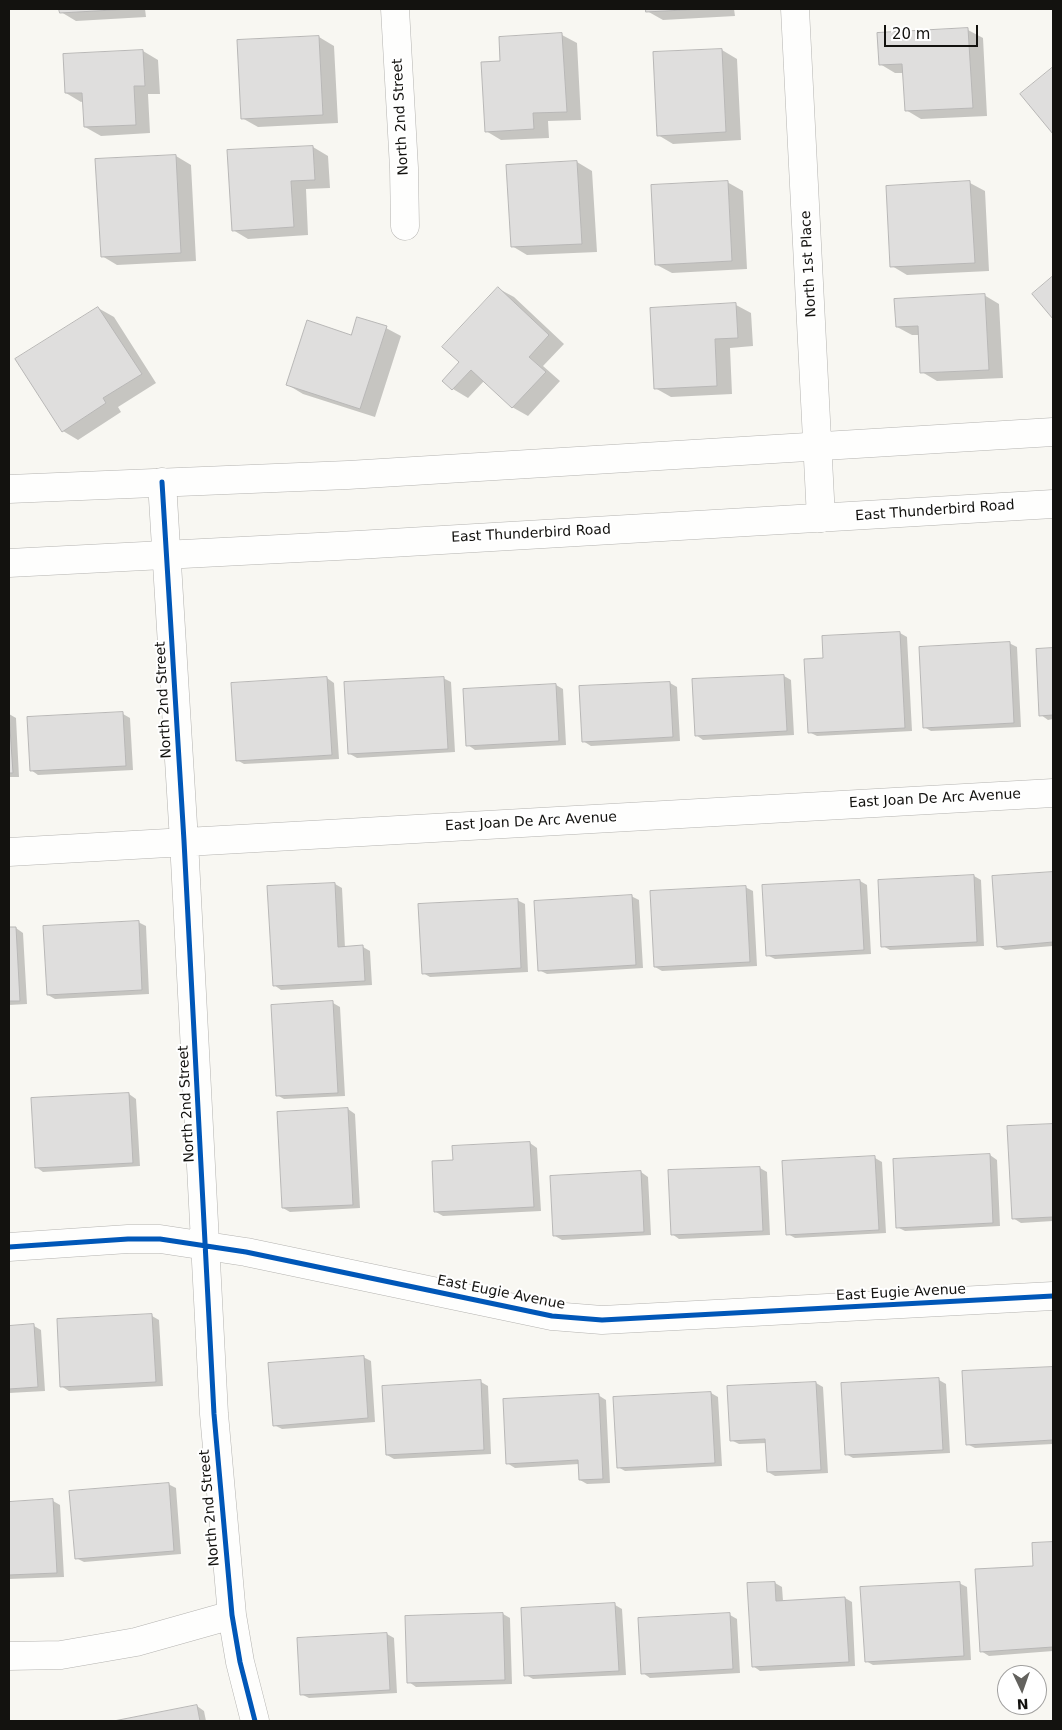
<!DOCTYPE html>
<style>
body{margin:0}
#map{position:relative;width:1062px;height:1730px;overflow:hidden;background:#f8f7f2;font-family:"DejaVu Sans",sans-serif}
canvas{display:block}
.frame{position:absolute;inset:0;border:10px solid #13120f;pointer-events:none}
.north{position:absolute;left:997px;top:1665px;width:50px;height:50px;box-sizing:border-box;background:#fff;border:1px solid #a1a09f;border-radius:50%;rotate:177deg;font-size:14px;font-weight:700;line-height:20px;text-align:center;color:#13120f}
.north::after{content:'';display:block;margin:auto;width:18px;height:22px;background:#63625e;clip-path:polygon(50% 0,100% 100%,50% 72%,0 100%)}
.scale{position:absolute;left:884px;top:25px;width:94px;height:22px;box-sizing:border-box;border:2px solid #13120f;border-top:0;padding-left:6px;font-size:15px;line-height:18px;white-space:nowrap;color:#13120f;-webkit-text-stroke:4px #fff;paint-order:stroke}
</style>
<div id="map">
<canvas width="1062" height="1730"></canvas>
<div class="frame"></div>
<div class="north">N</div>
<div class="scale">20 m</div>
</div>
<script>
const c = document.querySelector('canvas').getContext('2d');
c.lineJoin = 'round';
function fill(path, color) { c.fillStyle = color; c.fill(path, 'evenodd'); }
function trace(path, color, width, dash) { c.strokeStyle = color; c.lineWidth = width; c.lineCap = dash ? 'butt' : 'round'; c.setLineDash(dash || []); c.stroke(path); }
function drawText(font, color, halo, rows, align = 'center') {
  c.font = font + ' "DejaVu Sans",sans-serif'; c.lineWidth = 4; c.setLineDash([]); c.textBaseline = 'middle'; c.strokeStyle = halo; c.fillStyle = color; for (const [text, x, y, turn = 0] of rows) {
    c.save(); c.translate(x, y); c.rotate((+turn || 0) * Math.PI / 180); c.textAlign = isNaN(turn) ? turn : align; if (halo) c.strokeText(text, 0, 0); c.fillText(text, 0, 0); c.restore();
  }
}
const shadow = new Path2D(`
 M61,9H145L146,17L76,21L61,12Z
 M489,9H517L492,10Z
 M647,9H734L735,16L663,20L647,11Z
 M968,30L983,38L987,116L921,119L906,110L904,73H895L880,64L878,34Z
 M562,35L577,43L581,120L548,121L549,138L501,140L486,131L501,62L500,38Z
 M319,37L334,46L338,123L258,127L242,118Z
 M722,50L737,59L741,140L673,144L658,135Z
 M143,51L158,60L160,94H148L150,133L101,136L85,127L84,101L81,102L66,93L64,55Z
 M1053,69V132L1022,94Z
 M313,147L328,156L330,188L306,189L308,235L248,239L233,230Z
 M176,156L191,165L196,261L117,265L102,256Z
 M577,162L592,171L597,252L527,255L512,246L508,166Z
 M727,182L743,191L747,269L672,273L657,265Z
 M970,183L985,191L989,271L907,275L892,266Z
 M499,289L514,297L564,344L543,366L560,381L528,416L512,407L484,381L468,398L453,389L443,381L461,362Z
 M984,295L999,304L1003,378L937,381L922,372L920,335H912L897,327Z
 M736,305L751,313L753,346L730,348L732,394L671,397L655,388Z
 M98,308L114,317L156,383L118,407L121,412L78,440L63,431Z
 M386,328L401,336L375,417L303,394L288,385L352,336Z
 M900,633L907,637L912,731L817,736L809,732Z
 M1009,643L1017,647L1021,727L931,731L924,727Z
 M1053,650V719L1048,720L1041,715L1037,651Z
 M784,676L791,680L794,735L703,740L696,735Z
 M327,678L334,683L339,759L244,764L237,760Z
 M443,678L451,682L455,752L357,758L350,754Z
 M670,683L677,687L680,741L591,746L583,741Z
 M556,685L563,689L566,745L475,750L468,745Z
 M9,714L16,718L19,777H9Z
 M123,714L130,718L133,770L38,775L31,770Z
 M1053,873V946L1005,950L998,946L993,878Z
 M974,876L981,880L984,946L890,950L883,946Z
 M860,881L867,885L871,954L775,959L767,955L764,886Z
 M335,884L342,888L345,948L363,947L370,951L372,985L281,990L274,985Z
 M745,887L753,891L757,966L662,971L655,967Z
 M631,896L639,900L643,968L547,974L539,970Z
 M517,900L525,904L528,972L430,977L423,973Z
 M138,922L146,926L149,994L55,999L48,995Z
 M16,928L23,933L27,1004L9,1005V929Z
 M333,1003L340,1007L345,1096L284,1099L277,1095Z
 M129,1094L136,1099L140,1166L43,1172L36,1167Z
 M348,1109L355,1114L360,1208L290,1212L283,1208Z
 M1053,1125V1221L1021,1223L1013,1218L1008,1127Z
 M530,1143L537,1148L541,1211L443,1216L436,1212L454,1161L453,1147Z
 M990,1155L997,1160L1000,1226L905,1231L897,1227Z
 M875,1158L882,1162L886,1233L795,1238L788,1234Z
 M760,1168L767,1172L770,1235L679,1239L672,1234Z
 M641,1172L648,1177L651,1235L562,1240L555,1236Z
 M152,1316L159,1320L163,1386L69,1391L61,1386L58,1321Z
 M34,1326L41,1330L45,1391L9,1393V1327Z
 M363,1357L371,1361L375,1422L282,1429L274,1425Z
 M1053,1368V1444L975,1448L967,1444L964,1372Z
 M939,1380L946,1384L950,1453L853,1458L846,1454L842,1385Z
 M481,1382L488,1386L491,1454L394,1459L387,1455Z
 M816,1383L823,1387L828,1473L775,1476L768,1472L767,1443L739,1444L731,1440Z
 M711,1393L718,1397L722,1466L625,1471L618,1467Z
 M598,1395L606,1400L610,1483L587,1484L580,1480L579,1464L515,1468L507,1463Z
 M168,1484L176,1488L181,1554L84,1562L76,1558Z
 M53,1501L60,1505L64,1577L9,1579V1503Z
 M1053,1543V1651L989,1656L981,1651L1035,1567L1033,1544Z
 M775,1583L782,1587L783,1601L845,1598L852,1602L855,1666L760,1671L753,1666Z
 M959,1583L967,1587L971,1660L873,1665L866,1661Z
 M615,1605L622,1609L626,1675L533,1679L526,1675L522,1609Z
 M503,1614L510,1618L512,1684L416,1687L409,1682Z
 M730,1615L737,1619L740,1673L650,1678L643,1673Z
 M387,1634L394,1638L397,1693L309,1698L301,1694Z
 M197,1706L204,1711L206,1721H121Z`);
const building = new Path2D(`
 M59,9H131L60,13Z
 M646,9H703L646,12Z
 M968,28L973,108L905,111L902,64L879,65L877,33Z
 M562,33L567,112L533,113L534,129L485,132L481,62L500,61L499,37Z
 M319,36L323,115L241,119L237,40Z
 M722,49L726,132L657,136L653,52Z
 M143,50L145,86H134L136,125L84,127L82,93H65L63,54Z
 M1053,67V134L1020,94Z
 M313,146L315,180L291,181L294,227L232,231L227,150Z
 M176,155L181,253L101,257L95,159Z
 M577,161L582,244L511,247L506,165Z
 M728,181L732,261L655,265L651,185Z
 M970,181L975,263L890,267L886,186Z
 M1053,276V319L1032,294Z
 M498,287L549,335L529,357L546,372L512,408L471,370L452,390L442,381L459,362L442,347Z
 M985,294L989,370L920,373L918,326L896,327L894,299Z
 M736,303L738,338L715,339L717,386L654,389L650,308Z
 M98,307L142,374L103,398L106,403L62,432L15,359Z
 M357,317L387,326L360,409L286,385L307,320L351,335Z
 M900,632L905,728L808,733L804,659L823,658L822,636Z
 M1010,642L1014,723L923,728L919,647Z
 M1053,648V715L1039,716L1036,649Z
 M784,675L787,731L695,736L692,679Z
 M327,677L332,755L236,761L231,683Z
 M444,677L448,749L348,754L344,682Z
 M670,682L673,737L582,742L579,686Z
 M556,684L559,741L466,746L463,689Z
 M123,712L126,766L30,771L27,717Z
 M9,713L13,773H9Z
 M1053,872V942L997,947L992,876Z
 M974,875L977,942L881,947L878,880Z
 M860,880L864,950L766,956L762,885Z
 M335,883L338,947L363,945L365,981L273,986L267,886Z
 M746,886L750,962L654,967L650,891Z
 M632,895L636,965L538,971L534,901Z
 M518,899L521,968L422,974L418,904Z
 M139,921L142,990L47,995L43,926Z
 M9,927H16L20,1001H9Z
 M333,1001L338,1093L276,1096L271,1005Z
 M129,1093L133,1163L35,1168L31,1098Z
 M348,1108L353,1205L282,1208L277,1112Z
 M1053,1124V1217L1012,1219L1007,1126Z
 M530,1142L534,1207L434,1212L432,1161L453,1160L452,1146Z
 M990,1154L993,1223L896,1228L893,1159Z
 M875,1156L879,1230L786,1235L782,1161Z
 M760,1167L763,1231L671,1235L668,1170Z
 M641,1171L644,1232L553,1236L550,1176Z
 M152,1314L156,1382L60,1387L57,1319Z
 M34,1324L38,1387L9,1389V1326Z
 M364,1356L368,1418L273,1426L268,1363Z
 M1053,1367V1440L966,1445L962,1371Z
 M939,1378L943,1450L845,1455L841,1383Z
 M481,1380L484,1450L386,1455L382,1386Z
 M816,1382L821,1470L767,1472L765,1439L730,1441L727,1386Z
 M711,1392L715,1463L617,1468L613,1397Z
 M599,1394L603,1479L579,1480L578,1460L506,1464L503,1399Z
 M169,1483L174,1551L75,1559L69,1491Z
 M53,1499L57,1573L9,1575V1502Z
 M1053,1542V1647L980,1652L975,1569L1033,1566L1032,1543Z
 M775,1582L776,1601L845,1597L849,1662L752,1667L747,1583Z
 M960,1582L964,1656L865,1662L860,1587Z
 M615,1603L619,1671L524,1676L521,1608Z
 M503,1613L505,1680L407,1683L405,1616Z
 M730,1613L733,1669L641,1674L638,1618Z
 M387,1633L390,1690L300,1695L297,1638Z
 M197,1705L200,1721H114Z`);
const minor = new Path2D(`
 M395,9L404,168L405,226
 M795,9L821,518
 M162,482L184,841L214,1414L232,1615L240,1662L255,1721
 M9,852L1053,793
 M9,1247L128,1239H160L246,1252L552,1316L602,1320L1053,1296
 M9,1656L61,1655L136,1642L232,1615`);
const secondary = new Path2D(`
 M9,489L348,475L1053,432
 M9,563L357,545L1053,504`);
const cycleway = new Path2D(`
 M162,482L184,841L214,1414L232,1615L240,1662L255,1721
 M9,1247L128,1239H160L246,1252L552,1316L602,1320L1053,1296`);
const streetNames = [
 ["North 2nd Street",401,117,-93],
 ["North 1st Place",809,264,-93],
 ["East Thunderbird Road",935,511,-4],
 ["East Thunderbird Road",531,534,-3],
 ["North 2nd Street",164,700,-93],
 ["East Joan De Arc Avenue",935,799,-3],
 ["East Joan De Arc Avenue",531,822,-3],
 ["North 2nd Street",187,1104,-93],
 ["East Eugie Avenue",501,1293,11],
 ["East Eugie Avenue",901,1293,-3],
 ["North 2nd Street",210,1508,-95]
];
fill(shadow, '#0003');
fill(building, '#dfdedd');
trace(building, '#b8b7b6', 1);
trace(minor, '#b4b3b0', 29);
trace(secondary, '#b4b3b0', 29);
trace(minor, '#fefefd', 28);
trace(secondary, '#fefefd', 28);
trace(cycleway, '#0057b8', 5);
drawText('14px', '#13120f', '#fff', streetNames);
</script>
